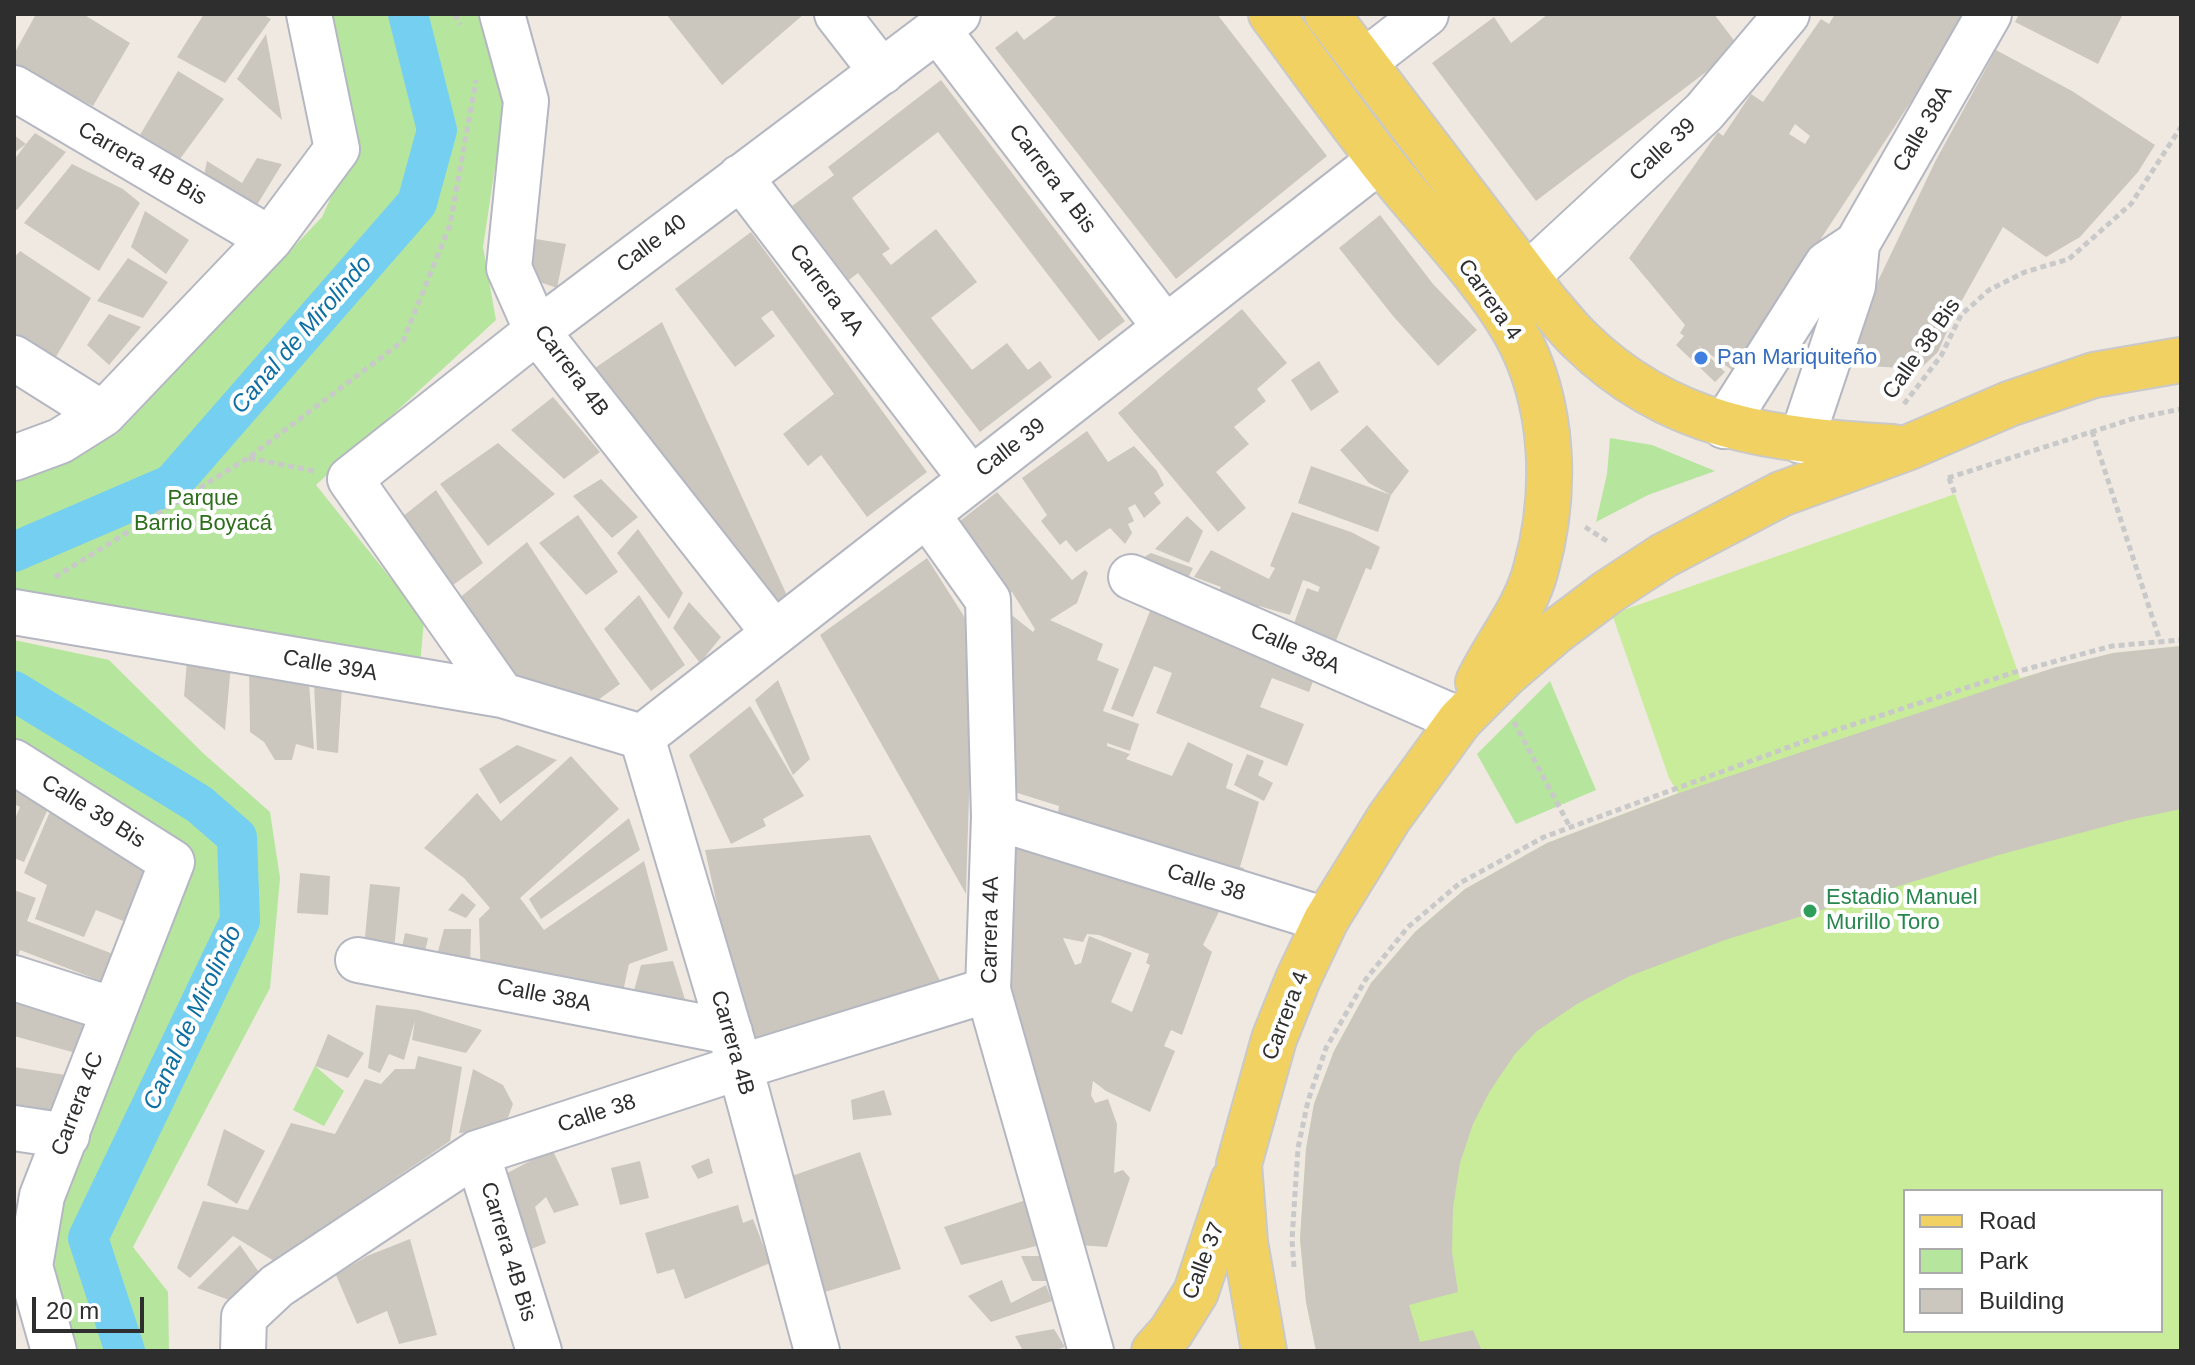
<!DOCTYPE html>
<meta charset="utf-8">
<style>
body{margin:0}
#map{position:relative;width:2195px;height:1365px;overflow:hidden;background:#efe9e1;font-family:Arial,sans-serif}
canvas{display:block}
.frame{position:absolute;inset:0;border:16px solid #2e2e2e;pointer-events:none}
.legend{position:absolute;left:1903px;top:1189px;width:260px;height:144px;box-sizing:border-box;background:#fff;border:2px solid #ababab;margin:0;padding:10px 14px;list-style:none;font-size:24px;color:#2e2e2e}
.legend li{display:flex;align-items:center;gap:16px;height:40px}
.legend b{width:40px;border:2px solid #ababab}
.scale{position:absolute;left:32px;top:1297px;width:112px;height:36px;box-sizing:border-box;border:4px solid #2e2e2e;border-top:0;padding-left:10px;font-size:24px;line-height:28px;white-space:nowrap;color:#2e2e2e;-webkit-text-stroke:6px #fff;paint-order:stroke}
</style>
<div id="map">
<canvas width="2195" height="1365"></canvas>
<div class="frame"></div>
<ul class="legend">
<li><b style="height:10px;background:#f2d163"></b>Road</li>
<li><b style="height:22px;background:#b6e59e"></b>Park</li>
<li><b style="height:22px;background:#cbc7bf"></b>Building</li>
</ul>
<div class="scale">20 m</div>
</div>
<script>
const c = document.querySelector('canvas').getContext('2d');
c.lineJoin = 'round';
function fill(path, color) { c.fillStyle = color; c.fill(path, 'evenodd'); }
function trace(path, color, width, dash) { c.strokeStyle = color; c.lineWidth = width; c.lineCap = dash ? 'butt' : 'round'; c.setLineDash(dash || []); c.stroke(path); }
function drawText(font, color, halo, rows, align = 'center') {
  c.font = font + ' Arial,sans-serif'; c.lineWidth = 8; c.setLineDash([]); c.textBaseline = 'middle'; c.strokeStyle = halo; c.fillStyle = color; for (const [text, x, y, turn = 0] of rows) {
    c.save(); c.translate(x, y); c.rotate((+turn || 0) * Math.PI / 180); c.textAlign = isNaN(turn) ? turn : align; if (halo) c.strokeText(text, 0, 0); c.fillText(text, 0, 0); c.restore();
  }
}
const green = new Path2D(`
 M331,14H483L506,95L483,247L496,320L316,485L424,620L420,665L14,594V474L117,434L322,217L351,153Z
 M1610,438L1652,445L1715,471L1648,495L1596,522L1607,474Z
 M14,640L109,660L204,754L270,812L280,878L270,988L133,1247L168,1292L169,1351H78L55,1278L54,1219L191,858L14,743Z
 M1550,681L1596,790L1516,824L1477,754Z
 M315,1066L344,1091L324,1126L293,1110Z`);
const pitch = new Path2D(`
 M1955,494L2020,678L2113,653L2181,646V1351H1316L1306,1302L1300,1239L1306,1149L1314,1104L1334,1051L1371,983L1415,932L1465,889L1547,843L1678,793L1669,778L1612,614ZM1905,1191H2161V1331H1905Z`);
const canal = new Path2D(`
 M14,552L172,484L417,203L437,130L408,14
 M14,691L199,804L237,837L240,921L88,1238L125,1351`);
const building = new Path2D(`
 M36,14H83L130,43L93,106L14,65V54Z
 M204,14H262L271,19L225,83L177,57Z
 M666,14L749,15L804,14L722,85Z
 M1059,14H1217L1327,156L1176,279L995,48L1017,31L1024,40Z
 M1548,14H1714L1739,47L1536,201L1432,63L1494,17L1511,43Z
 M1835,14H1964L1937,62L1822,237L1768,334L1739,375L1697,345L1725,372L1715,382L1676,345L1684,336L1680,333L1685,325L1629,258L1718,132L1723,136L1751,94L1763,102L1821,19L1829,24ZM1795,124L1810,136L1805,144L1789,134Z
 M2019,14H2123L2098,64L2015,22Z
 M266,34L282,120L237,79Z
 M1996,50L2072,91L2155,145L2138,172L2080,237L2046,257L2003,227L1956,311L1938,352L1920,369L1833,364L1865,308L1936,160Z
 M178,71L224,99L177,163L137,140Z
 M941,80L1125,321L1099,341L938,132L852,198L890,249L882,254L891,265L936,229L977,282L931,318L972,370L1007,343L1028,370L1040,361L1052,377L980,432L858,273L849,280L792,206L834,175L828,167Z
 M35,133L66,152L17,210L14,208V160L26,144L14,153V135L26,144Z
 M257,158L282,164L252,213L203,180L207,161L242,183Z
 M72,164L123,189L140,203L99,271L24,223Z
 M145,211L189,240L166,274L131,247Z
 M1380,215L1433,284L1477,330L1438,366L1393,316L1339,248Z
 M751,232L927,472L867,517L821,455L808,466L783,434L834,394L772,310L761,318L775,336L735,367L675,289Z
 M530,238L566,244L557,288L531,279Z
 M20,251L91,298L54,360L14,334V258Z
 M128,258L168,282L143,318L97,301Z
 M1242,309L1287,363L1257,389L1266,401L1234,427L1249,444L1216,472L1246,508L1218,532L1118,413Z
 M109,314L141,327L109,365L87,345Z
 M662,322L790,602L767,607L592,370Z
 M1319,361L1339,392L1311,411L1291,380Z
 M553,397L600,452L564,479L511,430Z
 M1367,425L1409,471L1391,495L1369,483L1340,450Z
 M1087,431L1108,462L1134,446L1157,471L1164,485L1154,493L1161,503L1144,518L1135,504L1128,508L1134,521L1128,524L1132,533L1125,544L1110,528L1076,552L1066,540L1060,545L1041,521L1047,515L1022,478Z
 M498,443L555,494L488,546L440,484Z
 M1311,466L1391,495L1378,532L1298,503Z
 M601,479L638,517L612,538L573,496Z
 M436,490L483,563L445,591L397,521Z
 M997,492L1072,580L1085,570L1088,573L1077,603L1050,620L1103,644L1097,660L1119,669L1103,711L1139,724L1130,751L1107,743V746L1130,754L1126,759L1172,776L1188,742L1233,764L1226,788L1259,802L1240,867L1244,868L1240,880L1057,819L1059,806L1008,790L1009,613L1033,632L1035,629L1012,592L999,598L957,531L960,521Z
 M1292,512L1351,532L1380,547L1371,570L1366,568L1335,643L1293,626L1307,588L1318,592L1320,587L1309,582L1303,580L1290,615L1259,606L1256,616L1124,569L1151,553L1193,568L1188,578L1218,592L1221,587L1194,577L1211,550L1269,579L1275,568L1270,566Z
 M578,515L618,572L586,595L539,543Z
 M1187,516L1203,531L1189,563L1155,549Z
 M638,529L683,593L669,619L617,553Z
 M527,542L620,684L594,703L519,679L457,600Z
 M927,558L974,632L966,894L820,635Z
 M639,595L685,665L651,691L604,629Z
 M689,602L721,637L700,663L673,628Z
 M1152,606L1319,666L1309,692L1272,678L1260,707L1304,724L1287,766L1156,713L1172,673L1154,666L1133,717L1111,709Z
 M2181,646V809L2129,820L2002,854L1725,940L1630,976L1577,1004L1537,1031L1515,1054L1490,1091L1473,1124L1460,1163L1453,1208L1452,1252L1458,1292L1409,1305L1420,1342L1473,1330L1482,1351H1316L1306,1302L1300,1239L1306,1149L1314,1104L1334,1051L1371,983L1415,932L1465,889L1547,843L1679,793L2053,668L2113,653Z
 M187,661L231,665L225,730L184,696Z
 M249,667L309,683L314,749L296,744L292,760H275L264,742L250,732Z
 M778,680L810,759L793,775L755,700Z
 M314,683L342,687L338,753L317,750Z
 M750,706L804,796L763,819L766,826L731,844L689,755Z
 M517,745L557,760L500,804L479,769Z
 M1247,754L1264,761L1258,775L1273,783L1264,801L1234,785Z
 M571,756L619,809L520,898L544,930L644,861L668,950L629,964L622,996L481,982L479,919L490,908L464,878L424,848L477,793L501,821Z
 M14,772L56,791L24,862L14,858V821L20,807L14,804Z
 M51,809L154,866L133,925L96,910L84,937L35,919L47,885L24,873Z
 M629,818L640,850L541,919L529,899Z
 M870,835L942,985L750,1054L705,850Z
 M1009,836L1225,899L1203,945L1212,952L1182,1035L1171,1030L1164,1046L1175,1051L1150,1112L1106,1091L1093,1081L1091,1095L1095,1103L1108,1099L1117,1124L1114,1173L1123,1170L1130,1178L1107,1247L1064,1244L1007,997ZM1087,934L1099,935L1149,954L1146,963L1150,965L1132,1012L1111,1002L1132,953L1089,936L1081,963L1075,965L1063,938L1083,942Z
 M300,873L330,876L328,915L297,913Z
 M370,884L400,887L393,961L363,958Z
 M14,890L36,898L27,921L121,957L111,985L20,950L14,966Z
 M462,893L476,905L466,918L448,910Z
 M444,929H471L470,972L433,970Z
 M405,933L428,938L422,966H398Z
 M673,961L688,1009L633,994L641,965Z
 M14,987L94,1020L83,1055L14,1036Z
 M376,1005L418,1010L482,1030L466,1053L412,1040L415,1020L404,1060L389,1054L380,1073L368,1068Z
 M328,1034L364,1053L348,1078L315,1066Z
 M418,1056L462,1067L450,1141L274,1261L233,1236L190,1278L177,1268L203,1201L248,1210L291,1123L335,1134L365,1079L381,1084L395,1069H415Z
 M14,1067L72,1076L63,1120L14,1115Z
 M473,1069L503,1085L513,1104L503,1131L459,1133Z
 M884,1090L892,1115L853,1120L851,1100Z
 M224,1129L265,1151L237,1204L207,1185Z
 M552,1149L579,1205L554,1213L546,1197L535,1207L546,1243L522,1253L502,1176Z
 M860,1152L901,1269L815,1295L786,1178Z
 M709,1158L713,1173L698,1179L691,1166Z
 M640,1161L649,1198L620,1205L611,1168Z
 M1029,1199L1048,1243L961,1265L944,1227Z
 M738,1205L743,1223L753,1219L770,1263L685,1299L674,1269L657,1274L645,1233Z
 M410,1239L437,1335L399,1344L387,1311L357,1324L336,1275L367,1256Z
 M240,1245L270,1288L229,1300L197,1288Z
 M1021,1256H1048L1057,1281H1032Z
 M1002,1280L1011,1303L1046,1285L1052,1301L991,1322L968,1296Z
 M1054,1329L1065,1347L1052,1351H1023L1015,1336Z`);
const path = new Path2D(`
 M455,14L460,25
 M1904,404L1941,356L1961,315L1989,290L2025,272L2069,259L2131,204L2181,127
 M2092,431L2160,641
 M249,458L314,471
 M1948,478L2132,419L2181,409
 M1949,478L1955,494
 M1585,527L1610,543
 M55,577L248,458L403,341L450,225L476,80
 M1514,722L1570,827
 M1294,1267L1292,1240L1298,1148L1308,1101L1326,1048L1366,979L1408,927L1460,883L1544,837L1830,732L2012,673L2112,646L2181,640`);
const minor = new Path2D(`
 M502,14L526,101L509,268L537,331L774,633
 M837,14L882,72
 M938,30L1165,327
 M1364,62L1426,14
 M14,88L270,239
 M740,177L971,479
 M1528,275L1704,112L1787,14
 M14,358L103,414
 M1724,426L1827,264L1857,244
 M1801,441L1853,286L1857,244L1989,14
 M14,458L60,441L103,414L270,239L337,149L309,14
 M927,514L988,600L994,817L988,990L1091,1351
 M1131,577L1460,720
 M14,612L502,695L642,737
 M502,695L350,479L537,331L958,14
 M642,737L1380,160
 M642,737L740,1067L817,1351
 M14,762L172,862L42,1196L30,1266L54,1351
 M994,817L1326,920
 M358,960L730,1032
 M14,978L114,1010
 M14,1128L67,1136
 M477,1153L539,1351
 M243,1351L244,1317L277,1286L477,1153L740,1067L988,990`);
const major = new Path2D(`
 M1271,14C1312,69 1352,126 1395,179C1434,227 1485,279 1515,332C1555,403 1557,493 1536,569C1525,611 1496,644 1478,682
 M1327,14L1547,303C1558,315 1568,329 1580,340C1670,429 1773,440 1893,447
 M1154,1351L1171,1332L1196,1292L1233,1181
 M1264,1351L1245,1242L1239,1164L1274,1039L1298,979L1326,920L1389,818L1460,720L1506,674L1555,632L1608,592L1663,556L1781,494L1907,448L2009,404L2094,375L2181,360`);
const markers = [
 [1701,358,8,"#3f7fe0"],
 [1810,911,8,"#2e9e5b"]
];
const streetNames = [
 ["Calle 38A",1923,129,-60],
 ["Calle 39",1663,150,-43],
 ["Carrera 4B Bis",142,164,30],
 ["Carrera 4 Bis",1052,179,53],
 ["Calle 40",652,244,-37],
 ["Carrera 4A",826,290,53],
 ["Carrera 4",1489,300,55],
 ["Calle 38 Bis",1922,349,-55],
 ["Carrera 4B",571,371,53],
 ["Calle 39",1011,448,-38],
 ["Calle 38A",1295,649,24],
 ["Calle 39A",330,666,10],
 ["Calle 39 Bis",93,812,32],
 ["Calle 38",1206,883,17],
 ["Carrera 4A",991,930,-89],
 ["Calle 38A",544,996,11],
 ["Carrera 4",1286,1016,-69],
 ["Carrera 4B",732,1043,74],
 ["Carrera 4C",78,1104,-69],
 ["Calle 38",597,1114,-18],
 ["Carrera 4B Bis",508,1252,73],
 ["Calle 37",1204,1261,-69]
];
const shopNames = [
 ["Pan Mariquiteño",1717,358]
];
const parkNames = [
 ["Parque",203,499],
 ["Barrio Boyacá",203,524]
];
const leisureNames = [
 ["Estadio Manuel",1826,898],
 ["Murillo Toro",1826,923]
];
const waterNames = [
 ["Canal de Mirolindo",302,335,-49],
 ["Canal de Mirolindo",193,1018,-65]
];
fill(green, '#b6e59e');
fill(pitch, '#c9ec9a');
trace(canal, '#75cff0', 40);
fill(building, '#cbc7bf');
trace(minor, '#b4b7c1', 48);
trace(major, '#c9c9c9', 48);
trace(path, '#c9c9c9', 5, [6, 4]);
trace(minor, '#fff', 44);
trace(major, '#f2d163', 44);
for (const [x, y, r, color] of markers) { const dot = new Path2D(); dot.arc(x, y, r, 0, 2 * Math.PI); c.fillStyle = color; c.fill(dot); trace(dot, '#fff', 3); }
drawText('22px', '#2e2e2e', '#fff', streetNames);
drawText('22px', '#366cbe', '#fff', shopNames, 'left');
drawText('22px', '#2c6e1b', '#fff', parkNames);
drawText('22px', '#27864d', '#fff', leisureNames, 'left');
drawText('italic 24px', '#0d6fa3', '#fff', waterNames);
</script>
